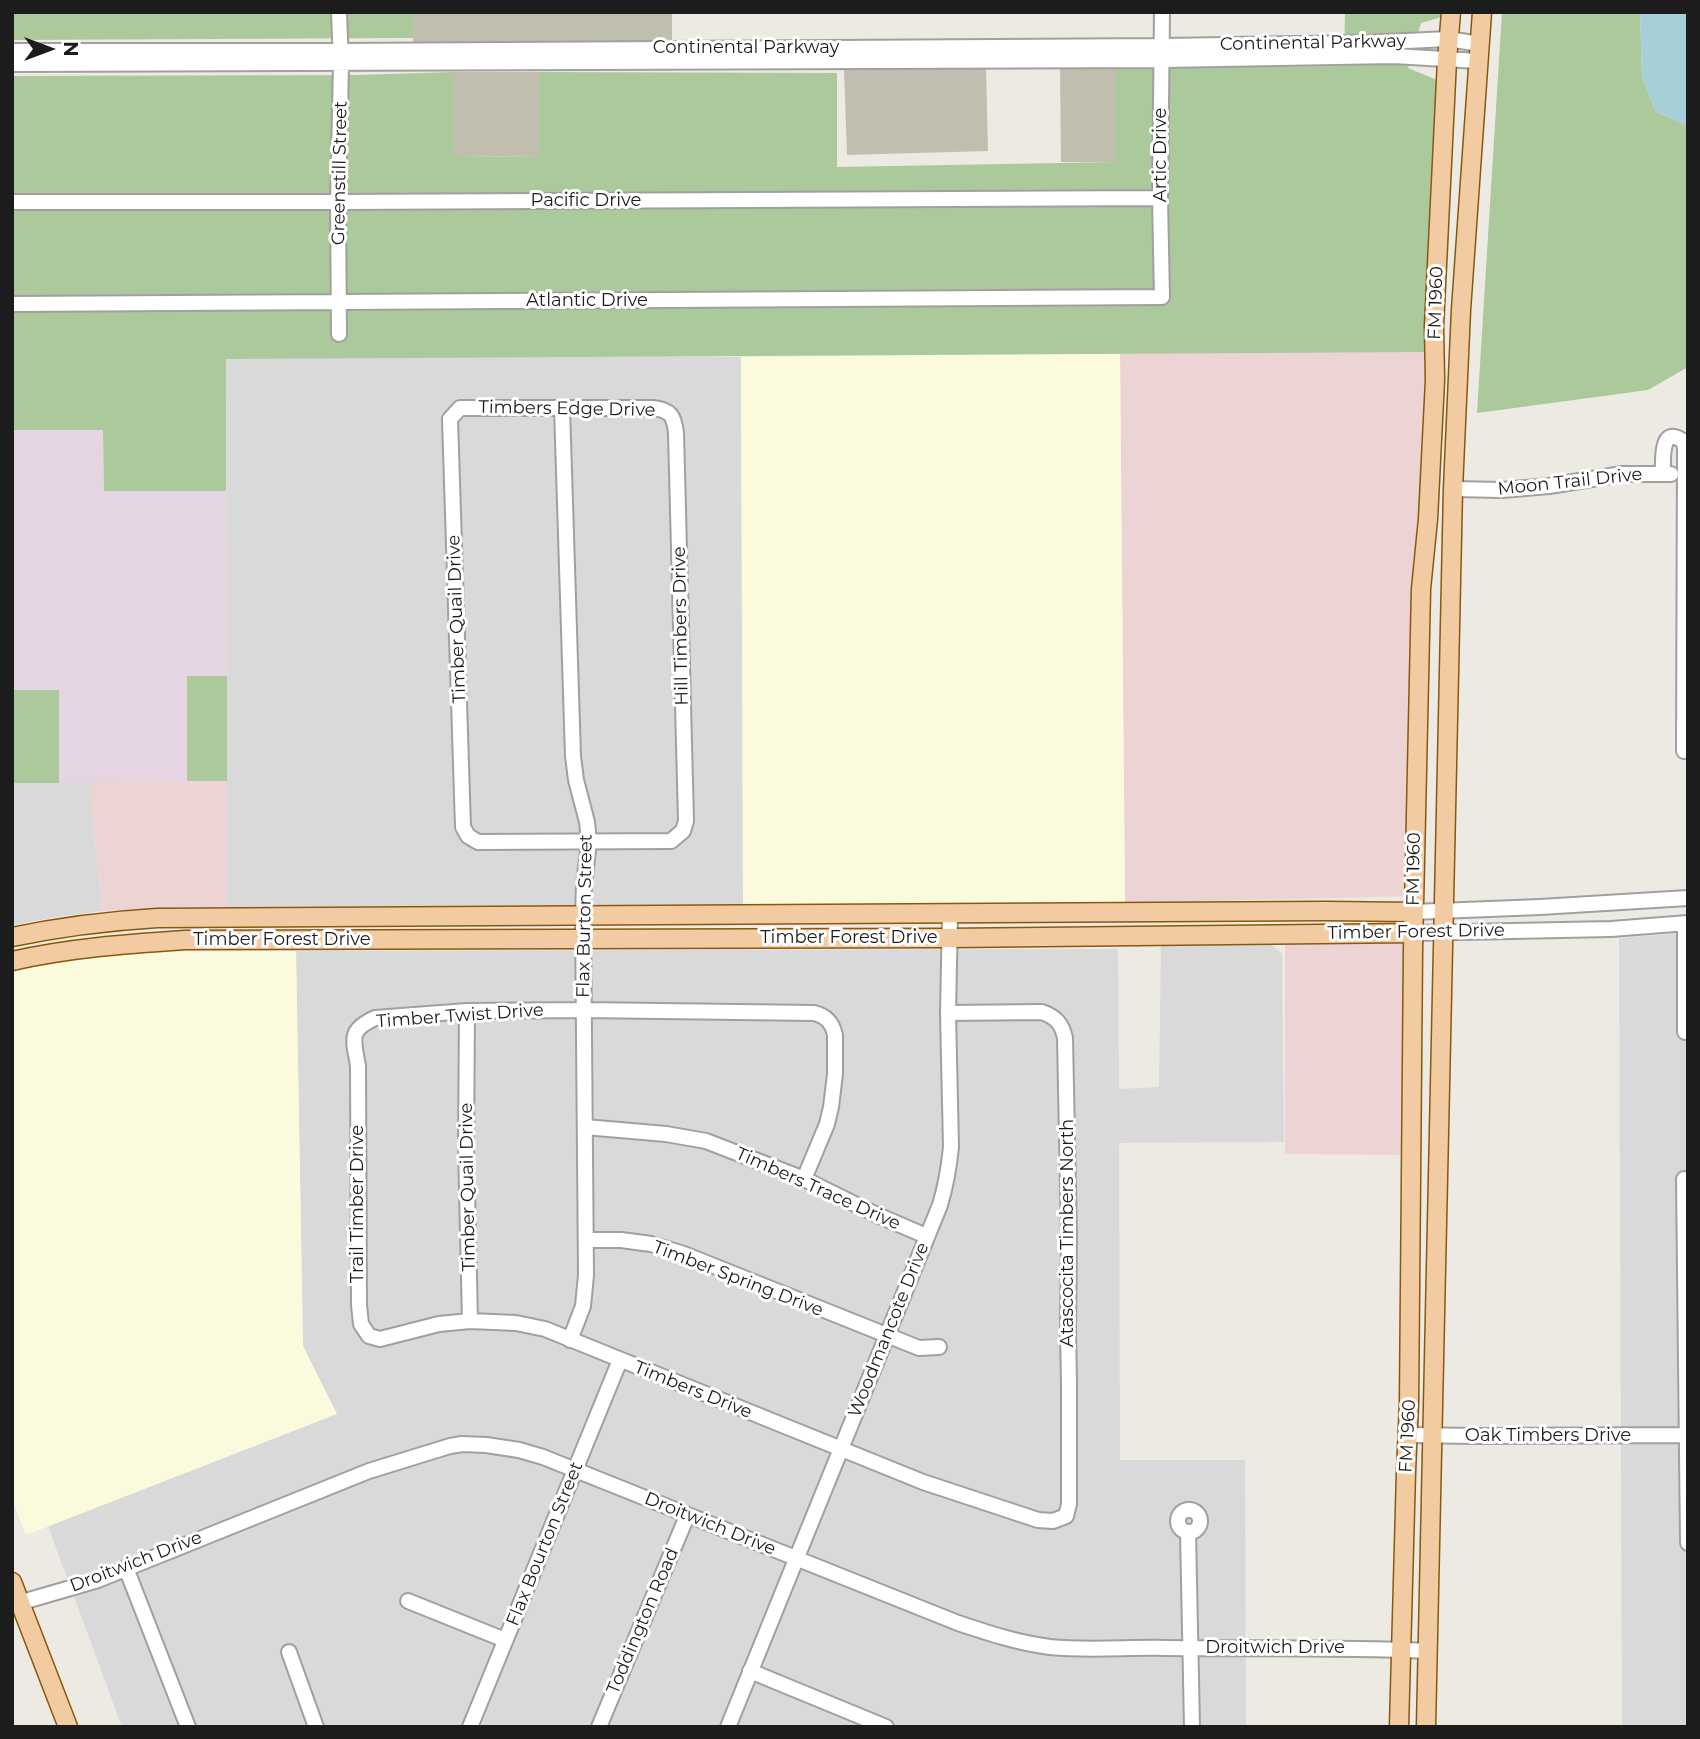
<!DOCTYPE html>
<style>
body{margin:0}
#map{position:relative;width:1700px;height:1739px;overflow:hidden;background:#ede9e3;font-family:Montserrat,sans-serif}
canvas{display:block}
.frame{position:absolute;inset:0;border:14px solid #1c1c1c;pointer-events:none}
.north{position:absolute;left:14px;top:14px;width:70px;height:70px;-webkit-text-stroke:5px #fff;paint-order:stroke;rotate:90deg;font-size:19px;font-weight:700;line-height:28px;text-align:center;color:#1c1c1c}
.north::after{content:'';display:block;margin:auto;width:24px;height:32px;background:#1c1c1c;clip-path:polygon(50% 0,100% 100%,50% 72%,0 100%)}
</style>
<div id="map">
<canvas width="1700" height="1739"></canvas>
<div class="frame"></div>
<div class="north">N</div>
</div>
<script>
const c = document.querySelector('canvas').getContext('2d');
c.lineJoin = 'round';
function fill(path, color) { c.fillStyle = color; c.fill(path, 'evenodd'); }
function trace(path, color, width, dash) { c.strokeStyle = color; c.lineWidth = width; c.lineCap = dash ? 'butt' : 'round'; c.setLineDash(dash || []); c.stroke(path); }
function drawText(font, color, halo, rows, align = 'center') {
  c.font = font + ' Montserrat,sans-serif'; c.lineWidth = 6; c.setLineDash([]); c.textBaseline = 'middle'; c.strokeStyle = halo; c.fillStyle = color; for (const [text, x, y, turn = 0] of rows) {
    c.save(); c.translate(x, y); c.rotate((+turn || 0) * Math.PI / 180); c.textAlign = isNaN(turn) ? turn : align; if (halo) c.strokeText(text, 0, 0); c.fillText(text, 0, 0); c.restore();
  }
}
const residential = new Path2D(`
 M226,353L741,357L743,904L227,907Z
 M89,782L102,911L62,916L12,925V783Z
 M1688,933V1727H1622L1619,938Z
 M1271,944L1282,954L1284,1142L1119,1143L1120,1460H1245L1246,1727H122L48,1526L336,1414L303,1346L296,951L1118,949L1119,1089L1159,1087L1161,946Z`);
const commercial = new Path2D(`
 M1434,352L1417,896L1125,903L1120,353Z
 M227,781V907H179L102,911L89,782Z
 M1285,944H1419V1155L1285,1154Z`);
const industrial = new Path2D(`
 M12,430H103L104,491H226L227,676L187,677V781L59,783V690H12Z`);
const education = new Path2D(`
 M1120,353L1125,903L743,904L741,357Z
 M296,951L303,1346L337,1414L26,1535L12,1499V970L66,960L124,952Z`);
const construction = new Path2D(`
 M413,12H672V44L413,43Z
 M986,65L988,151L847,155L844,69Z
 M1060,68H1116L1117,162H1061Z
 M453,72H540V157L453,156Z`);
const forest = new Path2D(`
 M12,12H413V38L12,40Z
 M1345,12H1452V14L1421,23L1408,68L1442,82L1434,352L226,359V491H104L103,430H12V76L357,75L453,72V156L539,157L540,72L837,73V167L1116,162V68L1344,66Z
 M1502,12H1640L1642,77L1656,112L1688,126V367L1648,390L1477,413Z
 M187,676H227V781H187Z
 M12,690H59V783H12Z`);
const water = new Path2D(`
 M1640,12H1688V126L1656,112L1642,77Z`);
const minor = new Path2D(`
 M339,12L341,64L338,202L339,334
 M12,51H340L1162,46L1364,43L1448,39L1480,44
 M12,64L1162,60L1394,56L1478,61
 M12,202H338L1160,198
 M12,304L1162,297L1160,198L1162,12
 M460,408H653C671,410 674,416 676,433L686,821L683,831L671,841L478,842L468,836L463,827L450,419Z
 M562,408L573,756L576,780L587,822L589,842L584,884L583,915L586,1275L583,1306L570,1340
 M1663,474C1663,461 1660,423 1684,442L1685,450L1684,751
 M1453,489L1502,490L1549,486L1622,474H1671
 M1413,912L1540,907L1688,898
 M1685,924V1032
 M1413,933L1611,929L1688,923
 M467,1011L466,1147L470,1321
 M585,1127L666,1134L706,1141L804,1179L875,1214L926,1236
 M804,1179L827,1124L831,1107L835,1074V1035C832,1022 826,1016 814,1013L584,1010L467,1011L375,1018C347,1031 354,1040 358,1066L359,1305L361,1324L369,1336L380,1339L439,1324L470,1321L516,1323L545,1329L923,1482L1038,1520L1053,1521L1066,1516L1069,1504V1384L1068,1331L1069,1237L1065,1038C1062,1024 1056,1017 1042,1012L948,1013
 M1684,1179L1688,1543
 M586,1240H621L651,1244L684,1254L919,1348L939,1347
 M1408,1435L1476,1436L1688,1435
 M1178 1521a11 11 0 1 1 22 0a11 11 0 1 1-22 0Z
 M1188,1532L1192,1727
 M126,1568L188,1727
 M408,1601L505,1640
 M12,1605L98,1580L369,1471L450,1446L462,1444L486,1445L519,1450L543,1457L958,1623C988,1633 1018,1643 1050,1647C1089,1651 1128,1647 1167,1648C1254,1649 1341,1647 1427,1651
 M289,1652L316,1727
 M750,1671L886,1727
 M470,1727L620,1360
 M599,1727L687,1516
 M728,1727L940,1205C946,1185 949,1167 951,1147L948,1013L950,914`);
const major = new Path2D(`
 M12,937C60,927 108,921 157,918L1325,911L1413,912
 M12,961C69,948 126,944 185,940L950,938L1413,933
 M12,1582L68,1727
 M1399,1727L1406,1472L1409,1404L1413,950L1421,589L1428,519L1435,380L1434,326L1447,60L1451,12
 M1426,1727L1453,489L1461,310L1482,12`);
const streetNames = [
 ["Continental Parkway",1313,43,-1],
 ["Continental Parkway",746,48],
 ["Artic Drive",1161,155,-90],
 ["Greenstill Street",340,173,-89],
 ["Pacific Drive",586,201],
 ["Atlantic Drive",587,301],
 ["FM 1960",1436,303,-88],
 ["Timbers Edge Drive",567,409,1],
 ["Moon Trail Drive",1570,482,-6],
 ["Timber Quail Drive",457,619,-92],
 ["Hill Timbers Drive",681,626,-91],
 ["FM 1960",1414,869,-89],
 ["Flax Burton Street",585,916,-89],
 ["Timber Forest Drive",1416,932,-1],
 ["Timber Forest Drive",849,938],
 ["Timber Forest Drive",282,940],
 ["Timber Twist Drive",460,1016,-4],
 ["Timber Quail Drive",468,1187,-91],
 ["Timbers Trace Drive",818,1189,24],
 ["Trail Timber Drive",358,1204,-90],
 ["Atascocita Timbers North",1068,1233,-90],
 ["Timber Spring Drive",738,1279,21],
 ["Woodmancote Drive",889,1330,-68],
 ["Timbers Drive",693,1390,22],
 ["FM 1960",1408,1436,-87],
 ["Oak Timbers Drive",1548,1436],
 ["Droitwich Drive",710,1524,22],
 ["Flax Bourton Street",545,1544,-68],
 ["Droitwich Drive",136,1562,-21],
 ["Toddington Road",643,1621,-67],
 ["Droitwich Drive",1275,1648]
];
fill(residential, '#dad9d9');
fill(commercial, '#ecd3d4');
fill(industrial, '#e5d5e3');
fill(education, '#fcfadd');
fill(construction, '#c0bfaf');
fill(forest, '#abc99b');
fill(water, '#a7cfd7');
trace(minor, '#a0a0a0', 18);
trace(major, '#88580d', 21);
trace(minor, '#fff', 14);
trace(major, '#f3cba2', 18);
drawText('18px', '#1c1c1c', '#fff', streetNames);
</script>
